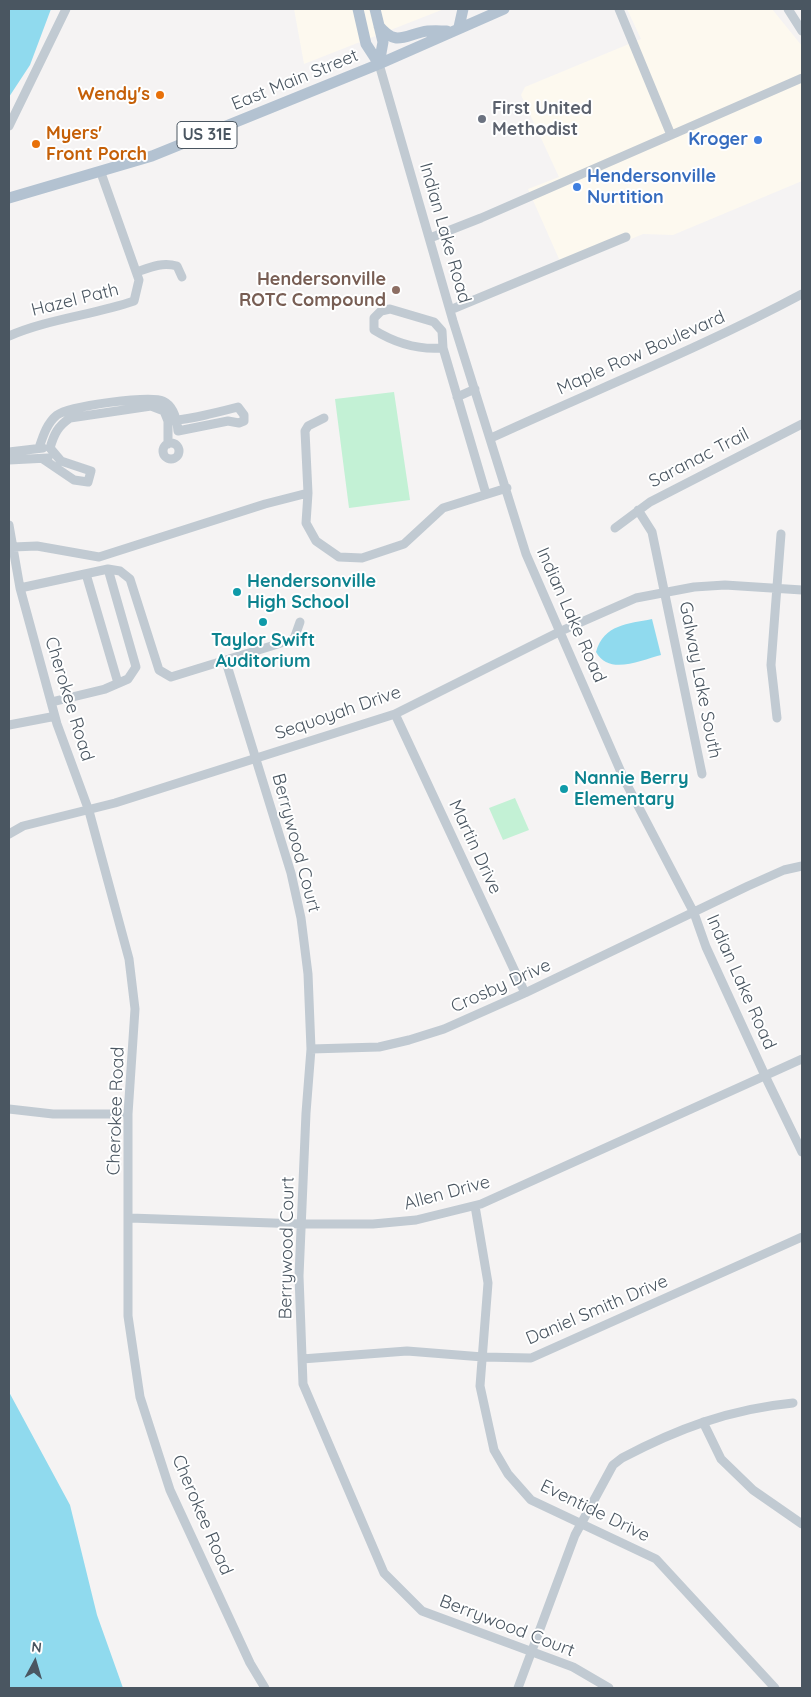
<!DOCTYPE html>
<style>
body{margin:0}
#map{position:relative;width:811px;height:1697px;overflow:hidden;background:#f5f3f3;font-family:Quicksand,sans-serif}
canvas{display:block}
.frame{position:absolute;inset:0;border:10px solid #4a5661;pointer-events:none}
.north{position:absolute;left:10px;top:1637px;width:50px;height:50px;-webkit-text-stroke:4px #fff;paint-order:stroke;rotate:6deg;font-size:14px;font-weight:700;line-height:20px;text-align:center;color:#4a5661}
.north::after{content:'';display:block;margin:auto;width:18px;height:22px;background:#4a5661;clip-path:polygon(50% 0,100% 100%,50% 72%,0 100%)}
</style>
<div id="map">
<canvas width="811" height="1697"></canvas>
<div class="frame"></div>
<div class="north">N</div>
</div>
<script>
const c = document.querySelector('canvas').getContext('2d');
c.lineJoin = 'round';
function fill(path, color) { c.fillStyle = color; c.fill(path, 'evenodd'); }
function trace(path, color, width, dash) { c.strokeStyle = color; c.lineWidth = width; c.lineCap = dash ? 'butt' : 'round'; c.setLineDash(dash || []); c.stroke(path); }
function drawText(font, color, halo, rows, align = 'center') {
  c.font = font + ' Quicksand,sans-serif'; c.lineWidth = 4; c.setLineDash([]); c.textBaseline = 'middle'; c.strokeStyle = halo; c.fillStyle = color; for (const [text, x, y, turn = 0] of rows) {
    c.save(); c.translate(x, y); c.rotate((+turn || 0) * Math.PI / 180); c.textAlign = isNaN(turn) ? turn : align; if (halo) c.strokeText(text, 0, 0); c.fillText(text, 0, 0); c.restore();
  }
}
const commercial = new Path2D(`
 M294,9H444L304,64Z
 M627,9H772L802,46V181L673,235L643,234L563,268L528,189L559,177L521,95L525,87L641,39Z`);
const green = new Path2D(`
 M394,392L410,500L349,508L335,399Z
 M515,798L529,830L503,840L489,808Z`);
const water = new Path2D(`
 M9,9H51L30,65L9,97Z
 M652,619L661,655C641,660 609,676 596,652C604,624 628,624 652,619Z
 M9,1392L70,1505L97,1615L123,1688H9Z`);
const minor = new Path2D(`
 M619,9L671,135
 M788,9L802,31
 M379,64L453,321L526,554L624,779L694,913L706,947L768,1082L802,1152
 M9,126L66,9
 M430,238L481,218L802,78
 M137,272C151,267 162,262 177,266L182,277
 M450,310L626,237
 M9,336C48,319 93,315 134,301L139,280L101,173
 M443,348C418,350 395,343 374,330V318L381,311L390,309L434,322L442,331L443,348L486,494
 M457,397L475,389
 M324,418L308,426L305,431L308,493L306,523L316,541L339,557L362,558L404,544L443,508L507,488
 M491,438C595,390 701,348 802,294
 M163 451a8 8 0 1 1 16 0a8 8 0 1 1-16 0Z
 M39,448C43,436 47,423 57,415C69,406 150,395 163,401C174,406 177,420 178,431L228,421L239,423L244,421V415L238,407C215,413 192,419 168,421
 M50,448C54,434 58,426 70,418L151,406L164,411L168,421V444
 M9,452L43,448
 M43,459L74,480L88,482L91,471L61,461L50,448
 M9,460L48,458
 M638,510L652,532L702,774
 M9,525L20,588L57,724L89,811L129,959L135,1009L128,1114V1316L140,1397L170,1490L250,1663L265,1688
 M615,528L650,502L802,424
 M13,547L37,546L99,557L265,504L308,493
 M86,574L118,683
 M20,588L108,569L120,571L130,579L159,670L171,677L294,639L300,622
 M226,662L291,873L301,918L308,974L311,1049L306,1113L299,1276L303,1384L384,1573L422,1611L573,1667L609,1688
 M51,702L105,689L128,679L136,667L108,569
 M395,714L525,993
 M777,718L771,665L781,534
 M9,725L51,717
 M9,834L23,826L115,803L395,714L561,631L636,598L694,587L725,585L802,590
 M311,1049L379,1047L409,1040L444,1029L525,993L748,886L784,870L802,866
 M9,1109L53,1114H128
 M475,1206L488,1283L480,1386L494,1450L508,1474L531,1500L656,1559L775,1688
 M130,1218L301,1224H373L416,1220L481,1204L802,1059
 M302,1359L407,1351L483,1357L531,1358L802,1237
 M703,1422L721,1459L753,1490L802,1524
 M518,1688L575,1535L613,1465L622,1458C677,1429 730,1409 793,1403`);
const major = new Path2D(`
 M358,9L366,44L379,64
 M375,9L383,42L379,64
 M379,26C395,45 402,37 422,32C430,30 439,31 447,31
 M459,27L463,9
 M9,198L152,156L379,64L504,9`);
const markers = [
 [160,95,5,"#e8710a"],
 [482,119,5,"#6b7280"],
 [758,140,5,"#3f7fe0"],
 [36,144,5,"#e8710a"],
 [577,187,5,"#3f7fe0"],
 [396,290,5,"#8d6e63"],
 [237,592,5,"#0f9aa8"],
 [263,622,5,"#0f9aa8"],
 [564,789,5,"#0f9aa8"]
];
const shields = [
 [207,135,60]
];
const shieldNames = [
 ["US 31E",207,135]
];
const streetNames = [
 ["East Main Street",295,80,-22],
 ["Indian Lake Road",445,233,74],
 ["Hazel Path",75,300,-14],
 ["Maple Row Boulevard",641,353,-24],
 ["Saranac Trail",699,458,-27],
 ["Indian Lake Road",571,615,66],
 ["Galway Lake South",700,680,79],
 ["Cherokee Road",69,699,73],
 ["Sequoyah Drive",338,713,-19],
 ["Berrywood Court",296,843,75],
 ["Martin Drive",475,847,65],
 ["Indian Lake Road",741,982,66],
 ["Crosby Drive",501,986,-24],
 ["Cherokee Road",116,1111,-88],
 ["Allen Drive",447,1193,-15],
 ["Berrywood Court",287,1248,-89],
 ["Daniel Smith Drive",597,1310,-23],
 ["Eventide Drive",595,1511,26],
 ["Cherokee Road",202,1515,67],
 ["Berrywood Court",507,1626,21]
];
const foodNames = [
 ["Wendy's",150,95],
 ["Myers'",46,134,"left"],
 ["Front Porch",46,155,"left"]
];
const worshipNames = [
 ["First United",492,109],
 ["Methodist",492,130]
];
const shopNames = [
 ["Kroger",748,140],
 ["Hendersonville",587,177,"left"],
 ["Nurtition",587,198,"left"]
];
const educationNames = [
 ["Hendersonville",386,280],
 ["ROTC Compound",386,301]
];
const cultureNames = [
 ["Hendersonville",247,582],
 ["High School",247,603],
 ["Taylor Swift",263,641,"center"],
 ["Auditorium",263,662,"center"],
 ["Nannie Berry",574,779],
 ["Elementary",574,800]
];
fill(commercial, '#fdf9ef');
fill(green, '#c3f1d5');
fill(water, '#90daee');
trace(minor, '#c1cad2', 9);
trace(major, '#b3c2d1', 11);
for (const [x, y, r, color] of markers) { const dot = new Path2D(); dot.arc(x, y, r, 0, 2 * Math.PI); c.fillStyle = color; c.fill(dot); trace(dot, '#fff', 2); }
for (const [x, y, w] of shields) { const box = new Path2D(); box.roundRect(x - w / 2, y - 13.5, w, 27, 4); c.fillStyle = '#fff'; c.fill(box); trace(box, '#4a5661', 1); }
drawText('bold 16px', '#4a5661', null, shieldNames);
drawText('18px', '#4a5661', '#fff', streetNames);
drawText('bold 18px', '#c56008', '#fff', foodNames, 'right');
drawText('bold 18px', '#5b616d', '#fff', worshipNames, 'left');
drawText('bold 18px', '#366cbe', '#fff', shopNames, 'right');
drawText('bold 18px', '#785e54', '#fff', educationNames, 'right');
drawText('bold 18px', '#0d838f', '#fff', cultureNames, 'left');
</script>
